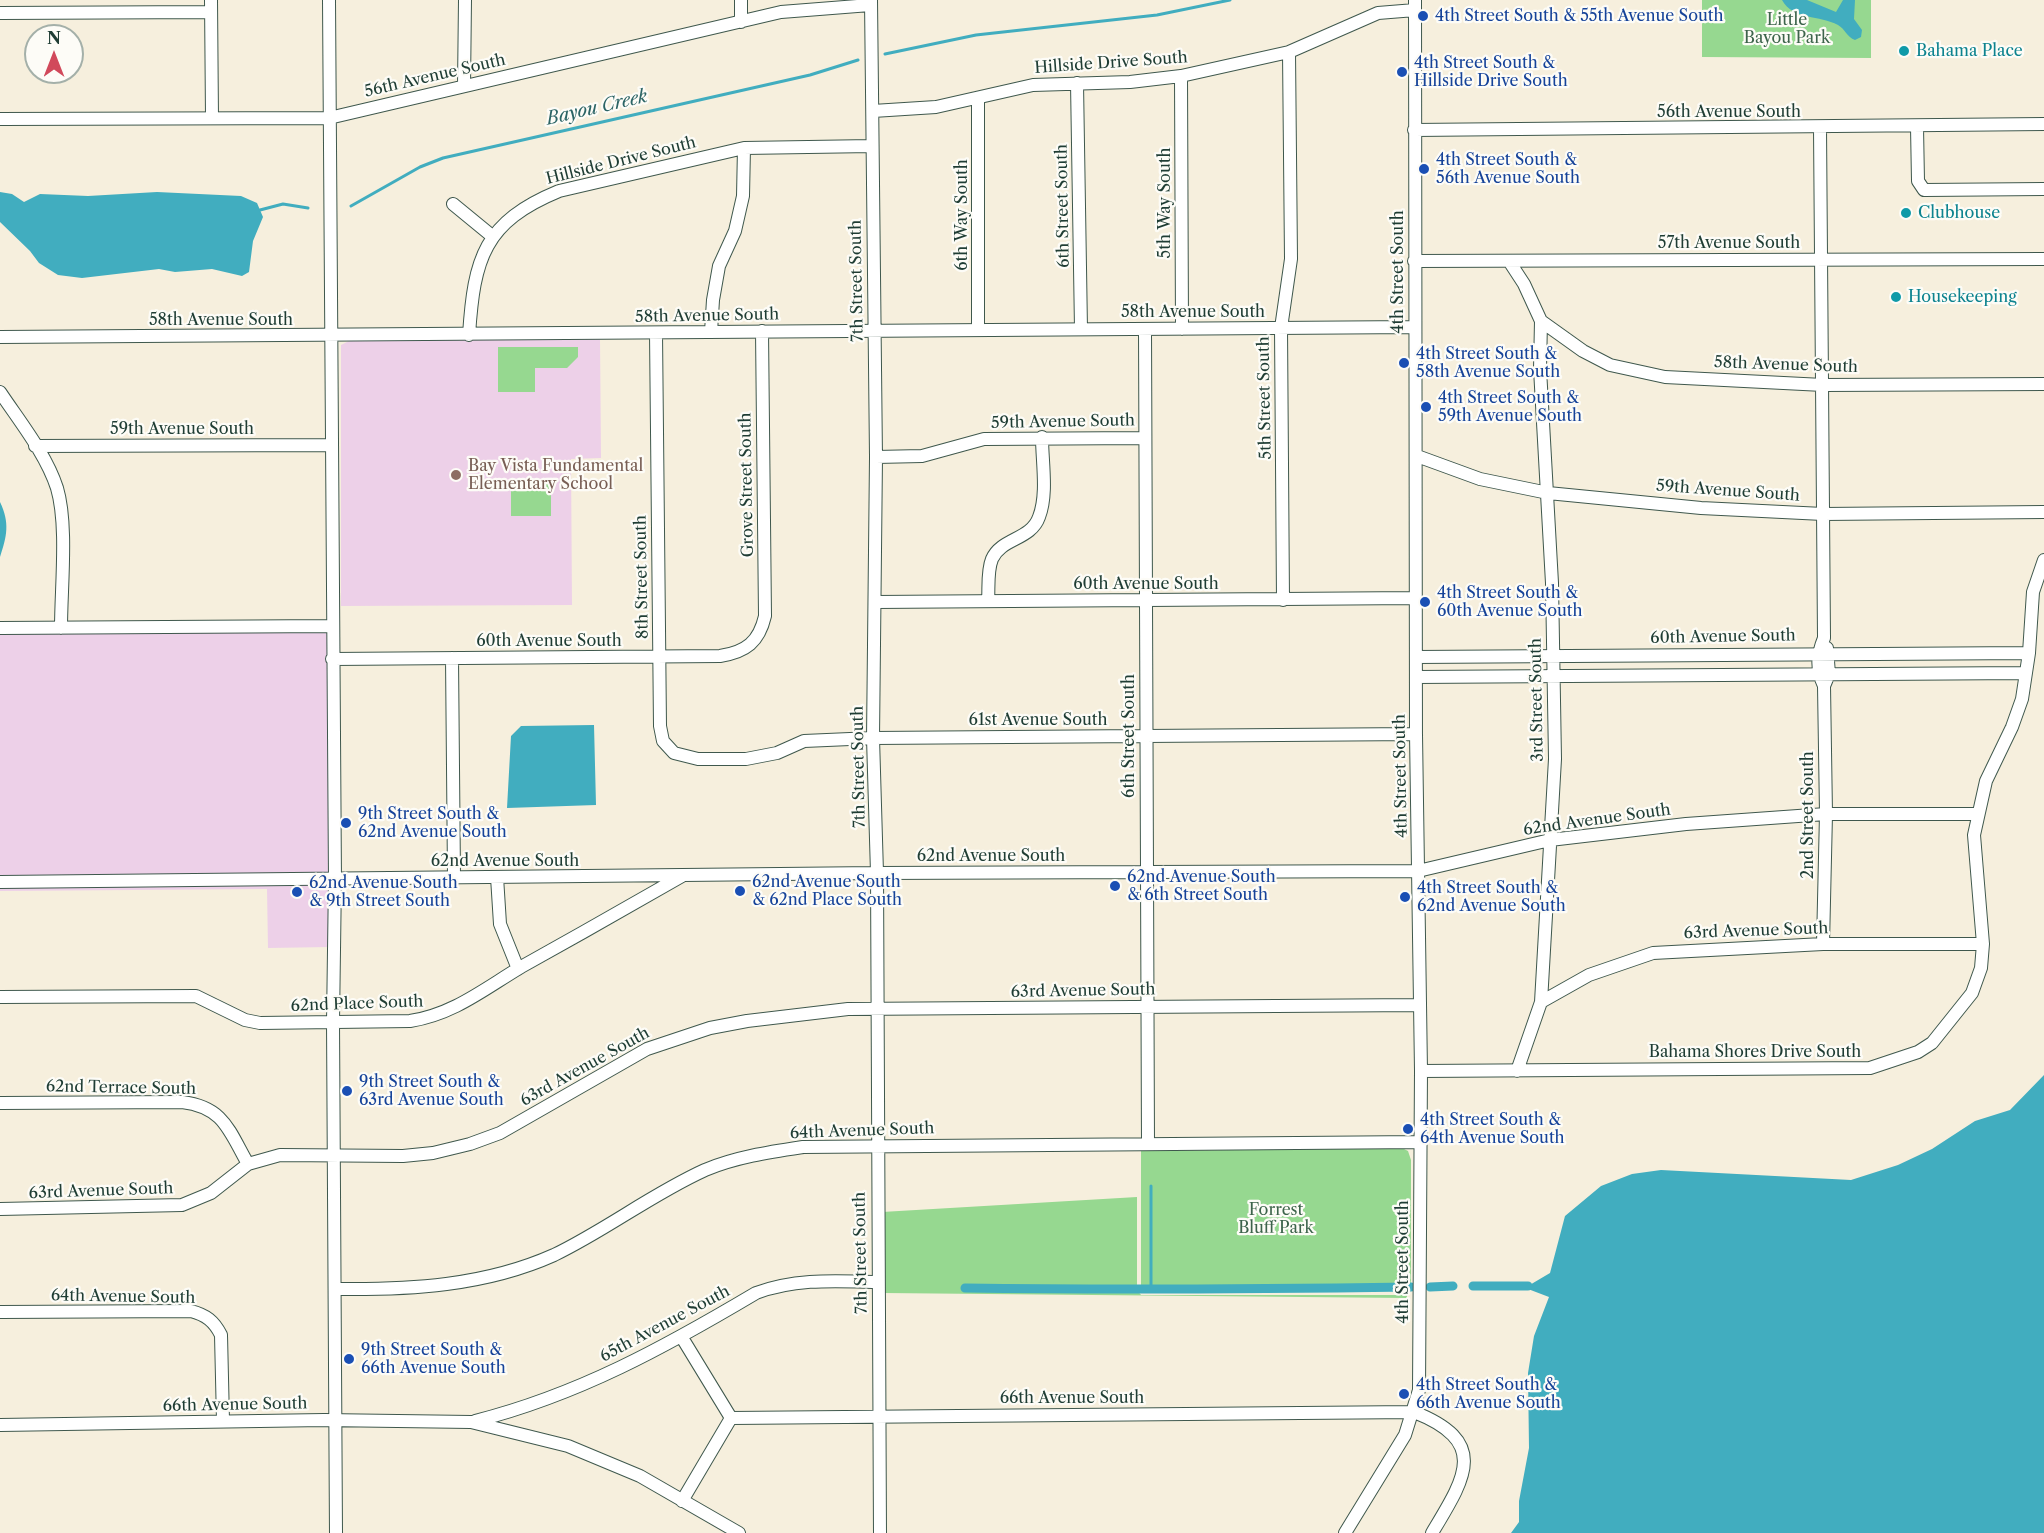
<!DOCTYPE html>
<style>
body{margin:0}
#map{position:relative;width:2044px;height:1533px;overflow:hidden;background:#f6efdd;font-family:"Libre Caslon Text",serif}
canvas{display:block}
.north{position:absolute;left:24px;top:24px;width:60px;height:60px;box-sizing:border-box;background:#fdfcf7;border:2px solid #a4b0a9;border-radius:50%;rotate:0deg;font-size:16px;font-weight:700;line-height:24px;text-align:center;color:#1f3d34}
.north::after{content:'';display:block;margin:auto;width:21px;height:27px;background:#d1495b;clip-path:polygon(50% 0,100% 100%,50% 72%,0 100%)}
</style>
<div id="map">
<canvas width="2044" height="1533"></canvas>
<div class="north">N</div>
</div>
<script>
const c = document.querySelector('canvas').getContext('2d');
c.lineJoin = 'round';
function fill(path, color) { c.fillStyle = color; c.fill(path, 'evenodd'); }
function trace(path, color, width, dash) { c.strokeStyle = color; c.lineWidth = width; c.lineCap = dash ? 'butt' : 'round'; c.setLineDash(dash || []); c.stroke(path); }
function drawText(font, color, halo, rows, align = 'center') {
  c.font = font + ' "Libre Caslon Text",serif'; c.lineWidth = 4.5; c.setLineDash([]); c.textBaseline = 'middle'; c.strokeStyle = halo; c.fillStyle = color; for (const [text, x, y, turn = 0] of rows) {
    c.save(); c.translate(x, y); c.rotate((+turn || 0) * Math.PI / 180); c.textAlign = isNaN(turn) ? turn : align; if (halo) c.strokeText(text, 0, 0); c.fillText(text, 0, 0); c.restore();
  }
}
const built = new Path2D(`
 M600,339L601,458L571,459L572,605L341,606V345L351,340Z
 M327,631L331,873L0,877V633Z
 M331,883L330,947L268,948L267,889L0,891V887Z`);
const green = new Path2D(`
 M1702,0H1871V58L1702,57Z
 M498,347H578V357L567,368H535V392H498Z
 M511,483H551V516H511Z
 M1402,1148L1408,1151L1411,1160V1283L1407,1291L1141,1290V1151Z
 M1137,1197V1290L1141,1295H1407V1298L883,1293L882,1212Z`);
const water = new Path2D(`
 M1782,0H1807L1836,12L1843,0H1855L1854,19L1862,30L1861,37L1855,40C1847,37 1845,29 1838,25C1820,15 1793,20 1782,0Z
 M0,192L12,194L24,202L40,194L88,196L157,192L241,196L257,203L263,217L253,241L249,272L242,276L212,269L175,272L159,269L82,278L58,275L39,263L30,251L0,222Z
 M0,502C10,523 7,536 0,557Z
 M594,725L596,805L507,808L511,736L521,726Z
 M2044,1075V1533H1511L1519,1522V1501L1529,1448L1528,1373L1534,1336L1549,1297L1528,1289V1286L1550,1273L1565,1216L1601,1186L1632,1174L1661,1170L1851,1180L1898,1165L1932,1149L1975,1121L2010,1110Z`);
const stream = new Path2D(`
 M885,54L976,35L1157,15L1230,0
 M351,206L420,167L443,158L810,75L858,60
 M260,210L283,204L308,208
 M1151,1186V1290`);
const canal = new Path2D(`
 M1473,1286H1528
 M1430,1287L1453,1286
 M965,1288C1114,1290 1262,1289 1411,1287`);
const minor = new Path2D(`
 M211,0L212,117
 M329,0L335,878L333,1022L336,1533
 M871,0L876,457L873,738L877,873L880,1533
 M0,13L211,12
 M741,22V0
 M1181,76L1182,329
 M1077,83L1081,329
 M464,86L465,0
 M978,99V330
 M873,111L936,107L1033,85L1130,82L1181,76L1289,52L1378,13L1415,10
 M0,119L329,118L781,12L870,5
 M1917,127L1918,181L1924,190L2044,189
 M1820,128L1824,638C1817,655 1816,669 1824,686
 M1414,130L2044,124
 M453,204L492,236
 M1414,261L2044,259
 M1509,261L1524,284L1541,321L1540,369L1552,583L1555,759L1541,1002L1517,1071
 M1541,321L1583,351L1610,365L1665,377L1823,385L2044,384
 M1145,329L1148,1144
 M711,332L713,300L719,266L735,231L743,196L744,148
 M656,333L660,726L663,741L674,753L698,759H746L777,753L804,741L873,738L1416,734
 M469,335C474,258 484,222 559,191L744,148L872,146
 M0,337L1415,327
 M0,392C20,422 46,454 57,488C68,525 61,587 61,628
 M35,446L330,445
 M1417,456L1480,479L1548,493L1701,508L1823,514L2044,512
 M876,457L922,456L984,439L1144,438
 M1283,600L1281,328L1291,259L1289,52
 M988,601C989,588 987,571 992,559C1001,538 1031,540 1039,517C1048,494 1042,462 1042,437
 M876,602L1416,598
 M0,628L332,626
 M1416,657L2029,653
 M452,658L454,877
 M332,659L720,656C746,652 759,642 765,616L762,331
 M1416,677L2026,673
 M497,877L500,924L518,969
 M0,882L877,873L1418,871L1550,840L1686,824L1826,814H1977
 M1823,944L1826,814L1824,686L1829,674L1827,648
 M0,997L196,996L245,1020L260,1023L410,1021C454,1014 484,989 521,967C575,937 628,907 682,876
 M1541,1002L1589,975L1653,953L1823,944H1983
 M1421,1071L1870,1068L1918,1052L1932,1043L1972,993L1981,968L1983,944L1974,835L1986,781L2012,727L2022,699L2029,653L2033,592L2044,560
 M0,1103L182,1102C224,1107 229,1131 248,1164
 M0,1209L182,1205L211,1193L248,1164L280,1155L403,1156L433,1153L470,1144L500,1133L647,1049L710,1028L747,1021L848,1009L1419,1005
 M335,1289C409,1290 485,1286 554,1255C606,1230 652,1194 705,1170C736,1157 770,1152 803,1147L1420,1142
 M0,1312L191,1311C206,1315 214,1321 221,1335L223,1421
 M681,1336L731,1418L682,1501
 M731,1418L1414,1412C1490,1442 1465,1478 1432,1533
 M475,1421C578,1395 665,1347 756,1293C796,1278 836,1281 878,1282
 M0,1425L324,1420L471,1422L568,1446L640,1476L739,1533
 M1345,1533L1405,1435L1419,1390L1421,1071L1416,734L1415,0`);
const markers = [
 [1423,16,6,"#1a4fb4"],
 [1904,51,6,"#0f9aa8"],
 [1402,72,6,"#1a4fb4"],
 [1424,169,6,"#1a4fb4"],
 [1906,213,6,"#0f9aa8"],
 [1896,297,6,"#0f9aa8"],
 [1404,363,6,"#1a4fb4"],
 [1426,407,6,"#1a4fb4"],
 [456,475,6,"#8d6e63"],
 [1425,602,6,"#1a4fb4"],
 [346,823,6,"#1a4fb4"],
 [1115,886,6,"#1a4fb4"],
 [740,891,6,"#1a4fb4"],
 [297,892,6,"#1a4fb4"],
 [1405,897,6,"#1a4fb4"],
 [347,1091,6,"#1a4fb4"],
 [1408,1129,6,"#1a4fb4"],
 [349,1359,6,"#1a4fb4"],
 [1404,1394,6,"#1a4fb4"]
];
const transitNames = [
 ["4th Street South & 55th Avenue South",1435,16],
 ["4th Street South &",1414,63],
 ["Hillside Drive South",1414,81],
 ["4th Street South &",1436,160],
 ["56th Avenue South",1436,178],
 ["4th Street South &",1416,354],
 ["58th Avenue South",1416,372],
 ["4th Street South &",1438,398],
 ["59th Avenue South",1438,416],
 ["4th Street South &",1437,593],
 ["60th Avenue South",1437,611],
 ["9th Street South &",358,814],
 ["62nd Avenue South",358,832],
 ["62nd Avenue South",1127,877],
 ["& 6th Street South",1127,895],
 ["62nd Avenue South",752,882],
 ["& 62nd Place South",752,900],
 ["62nd Avenue South",309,883],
 ["& 9th Street South",309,901],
 ["4th Street South &",1417,888],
 ["62nd Avenue South",1417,906],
 ["9th Street South &",359,1082],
 ["63rd Avenue South",359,1100],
 ["4th Street South &",1420,1120],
 ["64th Avenue South",1420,1138],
 ["9th Street South &",361,1350],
 ["66th Avenue South",361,1368],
 ["4th Street South &",1416,1385],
 ["66th Avenue South",1416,1403]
];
const parkNames = [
 ["Little",1787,20],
 ["Bayou Park",1787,38],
 ["Forrest",1276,1210],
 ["Bluff Park",1276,1228]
];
const cultureNames = [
 ["Bahama Place",1916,51],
 ["Clubhouse",1918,213],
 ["Housekeeping",1908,297]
];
const streetNames = [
 ["Hillside Drive South",1111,63,-4],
 ["56th Avenue South",435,76,-13],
 ["56th Avenue South",1729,112],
 ["Hillside Drive South",621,161,-14],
 ["5th Way South",1165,203,-90],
 ["6th Street South",1063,206,-91],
 ["6th Way South",962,215,-90],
 ["57th Avenue South",1729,243],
 ["4th Street South",1398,272,-90],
 ["7th Street South",857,281,-91],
 ["58th Avenue South",1193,312],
 ["58th Avenue South",707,316,-1],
 ["58th Avenue South",221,320],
 ["58th Avenue South",1786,365,2],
 ["5th Street South",1265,398,-91],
 ["59th Avenue South",1063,422,-1],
 ["59th Avenue South",182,429],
 ["Grove Street South",747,485,-91],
 ["59th Avenue South",1728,491,4],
 ["8th Street South",642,577,-91],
 ["60th Avenue South",1146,584],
 ["60th Avenue South",1723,637,-1],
 ["60th Avenue South",549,641],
 ["3rd Street South",1537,700,-91],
 ["61st Avenue South",1038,720],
 ["6th Street South",1129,736,-90],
 ["7th Street South",859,767,-91],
 ["4th Street South",1401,776,-91],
 ["2nd Street South",1808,815,-90],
 ["62nd Avenue South",1597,820,-8],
 ["62nd Avenue South",991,856],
 ["62nd Avenue South",505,861],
 ["63rd Avenue South",1756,931,-2],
 ["63rd Avenue South",1083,991,-1],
 ["62nd Place South",357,1004,-2],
 ["Bahama Shores Drive South",1755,1052],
 ["63rd Avenue South",585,1067,-29],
 ["62nd Terrace South",121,1088,1],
 ["64th Avenue South",862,1131,-2],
 ["63rd Avenue South",101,1191,-2],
 ["7th Street South",861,1253,-91],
 ["4th Street South",1403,1262,-90],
 ["64th Avenue South",123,1297,1],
 ["65th Avenue South",665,1324,-28],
 ["66th Avenue South",1072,1398],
 ["66th Avenue South",235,1405,-1]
];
const educationNames = [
 ["Bay Vista Fundamental",468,466],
 ["Elementary School",468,484]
];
const waterNames = [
 ["Bayou Creek",597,108,-13]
];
fill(built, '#edd0e8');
fill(green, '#96d890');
fill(water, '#41adbf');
trace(stream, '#41adbf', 3);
trace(canal, '#41adbf', 9);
trace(minor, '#3f584d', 14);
trace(minor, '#fff', 12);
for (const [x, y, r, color] of markers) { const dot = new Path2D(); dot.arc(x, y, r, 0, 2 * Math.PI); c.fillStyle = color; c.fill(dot); trace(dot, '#fdfcf7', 2); }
drawText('16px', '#164399', '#fdfcf7', transitNames, 'left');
drawText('16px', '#3d644b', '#fdfcf7', parkNames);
drawText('16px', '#0d838f', '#fdfcf7', cultureNames, 'left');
drawText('16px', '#1f3d34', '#fdfcf7', streetNames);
drawText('16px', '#785e54', '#fdfcf7', educationNames, 'left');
drawText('italic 18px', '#2b6465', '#fdfcf7', waterNames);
</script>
